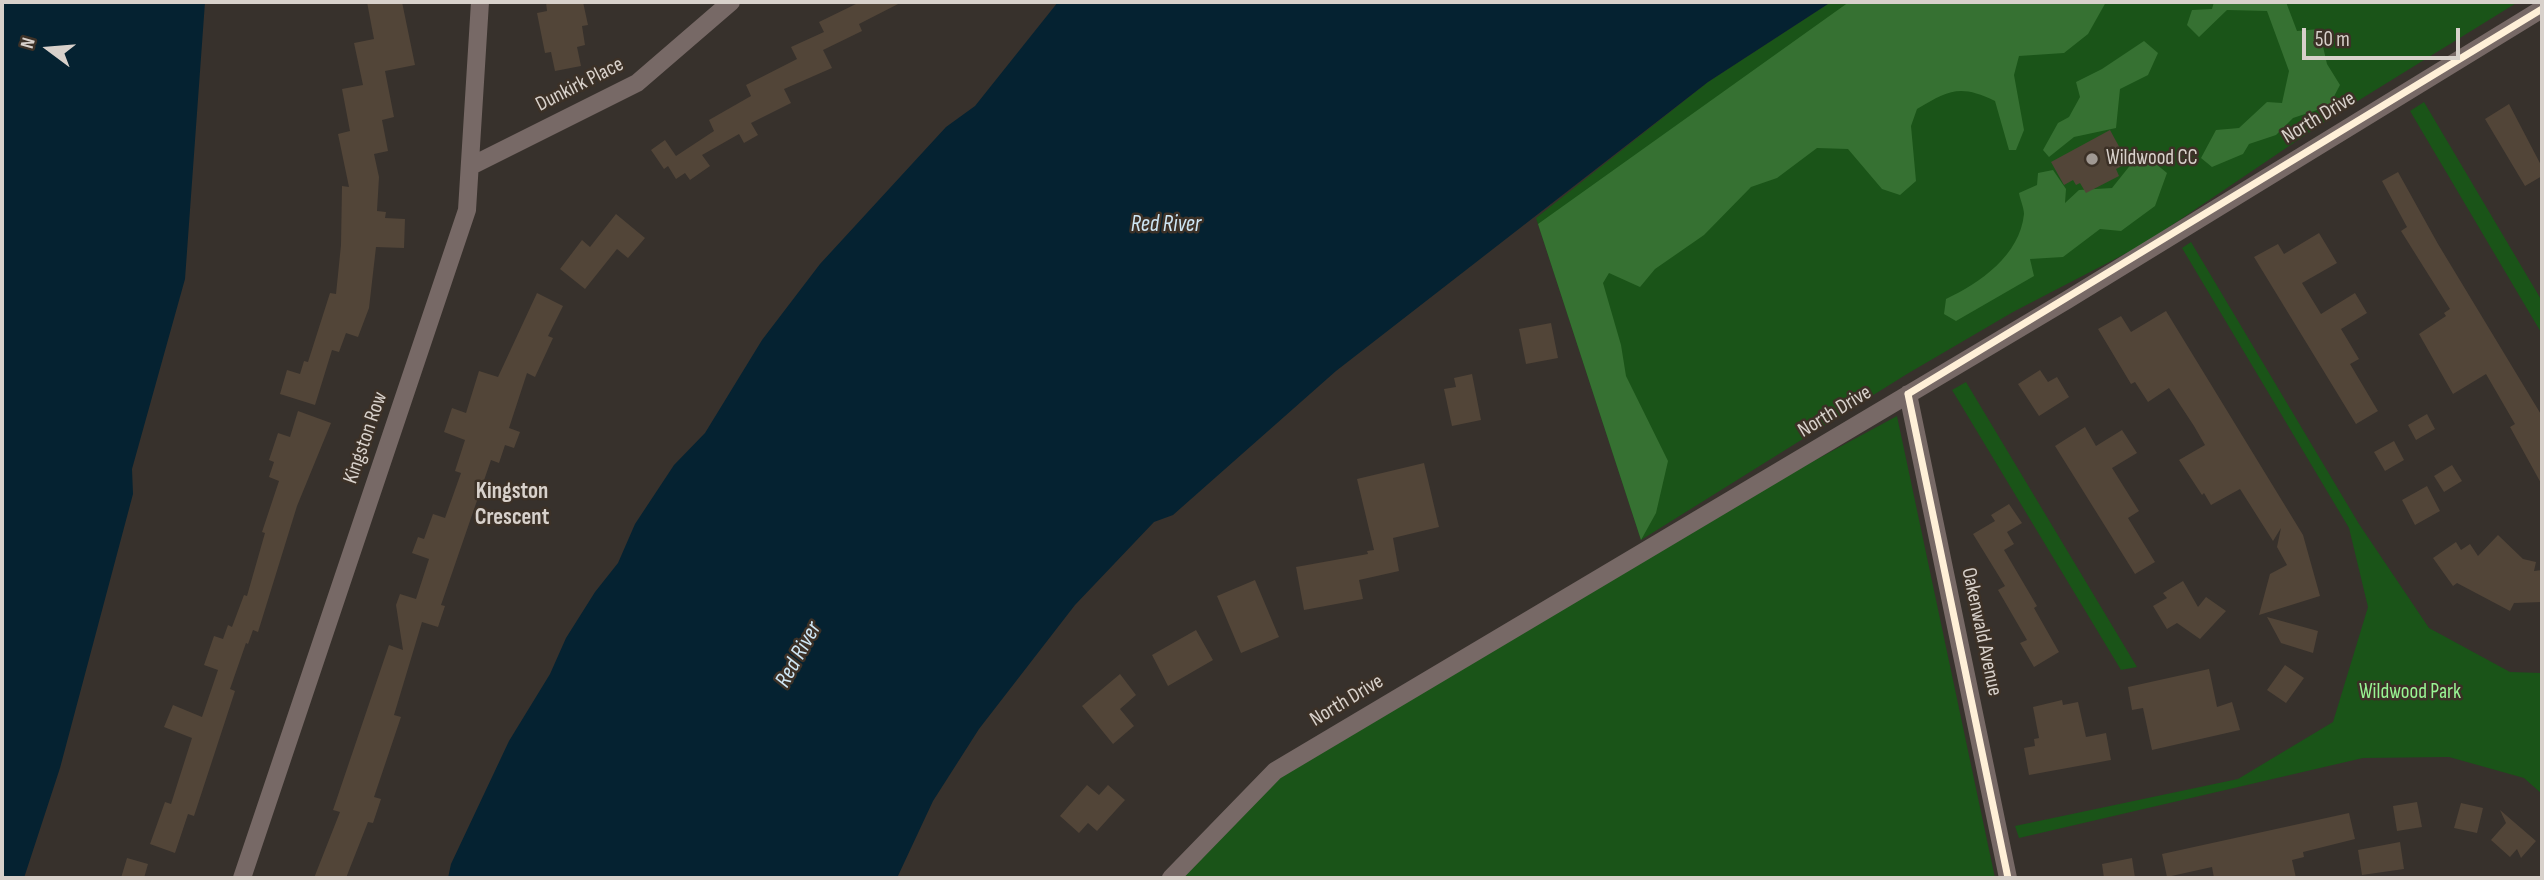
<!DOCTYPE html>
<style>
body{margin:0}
#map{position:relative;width:2544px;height:880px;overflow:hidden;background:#37312c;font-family:"Sofia Sans Condensed",sans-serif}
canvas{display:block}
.frame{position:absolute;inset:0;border:4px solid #d8d1cb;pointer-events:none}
.north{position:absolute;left:14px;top:14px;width:70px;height:70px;-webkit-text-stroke:5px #3c3127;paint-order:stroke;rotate:286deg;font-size:19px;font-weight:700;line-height:28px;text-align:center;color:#d8d1cb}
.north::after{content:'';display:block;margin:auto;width:24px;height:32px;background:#d8d1cb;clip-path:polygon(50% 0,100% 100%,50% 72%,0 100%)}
.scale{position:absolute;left:2302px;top:28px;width:158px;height:32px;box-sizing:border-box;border:4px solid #d8d1cb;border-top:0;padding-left:9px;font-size:21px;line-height:24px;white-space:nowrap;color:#d8d1cb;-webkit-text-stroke:5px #3c3127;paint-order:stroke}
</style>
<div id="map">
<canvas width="2544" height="880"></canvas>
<div class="frame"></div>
<div class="north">N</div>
<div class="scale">50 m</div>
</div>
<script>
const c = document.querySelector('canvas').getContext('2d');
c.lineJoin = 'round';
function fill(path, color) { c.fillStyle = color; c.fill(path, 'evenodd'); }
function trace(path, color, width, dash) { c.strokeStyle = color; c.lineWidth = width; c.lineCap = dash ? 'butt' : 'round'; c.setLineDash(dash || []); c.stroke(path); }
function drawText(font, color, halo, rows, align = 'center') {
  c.font = font + ' "Sofia Sans Condensed",sans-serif'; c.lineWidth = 5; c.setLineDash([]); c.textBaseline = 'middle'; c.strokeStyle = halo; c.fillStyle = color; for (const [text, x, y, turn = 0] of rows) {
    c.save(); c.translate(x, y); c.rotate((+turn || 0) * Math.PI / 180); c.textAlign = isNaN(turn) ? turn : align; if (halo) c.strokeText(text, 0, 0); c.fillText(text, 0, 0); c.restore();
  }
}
const green = new Path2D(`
 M1831,2H2518L2335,115L2144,244L2013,312L1907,374L1641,540L1536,218L1708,82Z
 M2424,102L2542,301V334L2410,111Z
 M2191,242L2359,524L2429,628L2510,672L2542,673V794L2524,778L2449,757L2363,758L2019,838L2015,826L2238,779L2333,722L2368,607L2349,528L2182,248Z
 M1966,382L2137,667L2121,670L1952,390Z
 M1897,416L1995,878H1171L1275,771L1645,552Z`);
const forest = new Path2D(`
 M1849,2H2106L2088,34L2064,53L2019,56L2014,75L2024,130L2016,150H2009L1995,101C1960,84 1949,90 1917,109L1911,126L1916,181L1900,195L1882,189L1848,149L1817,148L1777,178L1751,187L1704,235L1655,269L1640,287L1609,273L1603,283L1621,345L1626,376L1668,461L1656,513L1641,540L1538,224Z
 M2214,2H2286L2297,31L2319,29L2327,64L2340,85L2329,106L2293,118L2276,135L2249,144L2243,154L2212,167L2201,158L2216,130L2239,128L2267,102L2282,103L2289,71L2267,11L2227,10L2199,37L2187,25L2192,10L2212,9Z
 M2144,41L2158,53L2148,75L2120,89L2116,128L2074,137L2049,157L2043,150L2058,123L2069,117L2080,97L2076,82L2102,69Z
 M2127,149L2145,155L2167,173L2155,206L2121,231L2100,229L2063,257L2030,259L2034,276L1956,321L1944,314L1946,299C1980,283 2020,255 2024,214C2024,208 2020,199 2019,193L2037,185L2038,173L2053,170L2066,189L2065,203L2079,190L2112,188L2132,163Z`);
const water = new Path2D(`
 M2,2H205L185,279L132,469L133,494L60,768L24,878H2Z
 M1058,2H1831L1708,82L1336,371L1173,515L1154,522L1075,605L979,729L933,801L897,878H448L451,864L509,741L550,674L566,638L595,592L618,563L635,524L674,465L705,433L762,340L820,264L946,127L975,106Z`);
const building = new Path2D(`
 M367,2H402L415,65L385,71L394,117L382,120L388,151L374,154L379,177L377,211L386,212L385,218L405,219L404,248L376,247L369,308L358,337L346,333L339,352L332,350L315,405L280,394L287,370L300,374L304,361L308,362L330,293L336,294L341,245L342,186L349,187L338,134L350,131L342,89L363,85L354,43L374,39Z
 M546,2H583L588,25L582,26L585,45L577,47L581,66L555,71L551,52L545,53L537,13L547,11Z
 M860,2H902L859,24L862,31L823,50L832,68L784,89L791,103L751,123L758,135L744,143L739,134L702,155L710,166L690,180L685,173L676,179L668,166L664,169L651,150L665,140L676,156L714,131L709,120L751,96L746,85L797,59L791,47L824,32L819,22Z
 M2509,104L2542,167V176L2525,186L2485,119Z
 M2110,130L2128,163L2116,169L2119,176L2086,193L2080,183L2076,185L2073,180L2064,185L2051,162Z
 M2398,172L2438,244L2542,416V485L2510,427L2515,424L2486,374L2453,394L2419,334L2446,316L2444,313L2450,309L2401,231L2407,227L2382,181Z
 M616,214L645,238L628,258L617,249L585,289L560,269L582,240L590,247Z
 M2319,233L2337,263L2302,283L2321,314L2355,293L2367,313L2341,329L2359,359L2350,364L2378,411L2356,424L2254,257L2278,244L2284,254Z
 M537,293L563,306L548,336L553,338L535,377L527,373L509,428L520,432L514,448L505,445L499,463L491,460L441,605L445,606L438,627L422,622L394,715L401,717L374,797L381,799L373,823L368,822L346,878H314L340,812L333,810L389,645L403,650L396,605L400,594L416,599L429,559L412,553L418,537L424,539L433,514L445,518L461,473L455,471L465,440L444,432L452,408L466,413L479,371L498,377Z
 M2166,311L2303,535L2320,596L2259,615L2270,574L2287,565L2277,547L2281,528L2273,541L2240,489L2211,505L2204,493L2202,495L2179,460L2205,445L2194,426L2169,388L2148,402L2135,382L2131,384L2098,329L2121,316L2131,332Z
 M1551,323L1558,358L1526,364L1519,329Z
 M2040,370L2048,382L2057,377L2069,397L2039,416L2018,384Z
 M1472,374L1481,420L1452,426L1444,389L1456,387L1454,378Z
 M298,411L331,423L297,506L258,632L253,630L248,644L246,643L230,689L235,691L194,816L188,814L175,853L150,844L165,802L171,804L192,738L164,727L173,705L202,717L218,670L204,665L214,636L223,639L228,625L232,627L244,595L247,596L265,533L262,532L279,481L269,477L274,462L269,460L278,433L290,437Z
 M2427,414L2435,429L2416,440L2408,425Z
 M2085,427L2096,446L2122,430L2137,453L2112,468L2139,511L2128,518L2155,562L2135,574L2055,446Z
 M2394,441L2404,460L2385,471L2374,452Z
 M1424,463L1439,527L1393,538L1399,571L1359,580L1363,599L1304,610L1296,567L1368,554L1367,551L1374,550L1357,479Z
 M2452,465L2462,481L2444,492L2434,476Z
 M2427,486L2440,511L2415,525L2402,500Z
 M2009,504L2022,523L2007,532L2014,544L2004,550L2037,606L2034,608L2059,652L2034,667L2020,643L2027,640L1998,590L2005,586L1973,534L1995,521L1991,515Z
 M2498,535L2523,559L2536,562L2534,571L2542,570V602L2514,603L2510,611L2457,583L2453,586L2433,558L2456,542L2461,550L2470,544L2478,556Z
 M1255,580L1279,637L1241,653L1217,596Z
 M2183,581L2198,607L2206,597L2226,611L2200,639L2177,623L2167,629L2153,606L2167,598L2163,593Z
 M2267,617L2318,631L2313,653L2281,643Z
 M1196,630L1213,660L1168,686L1152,655Z
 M2285,665L2304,678L2286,703L2267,690Z
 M2209,669L2217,707L2232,702L2240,730L2152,750L2143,708L2132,710L2128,687Z
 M1120,674L1136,695L1120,709L1134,726L1113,744L1082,706Z
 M2062,700L2063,705L2078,702L2086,737L2106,733L2111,760L2029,775L2024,748L2035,746L2034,739L2039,738L2033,707Z
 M1087,785L1099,795L1108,785L1125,800L1097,831L1088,823L1079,833L1060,816Z
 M2417,802L2422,827L2397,831L2393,806Z
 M2461,803L2483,808L2477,833L2454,828Z
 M2500,810L2536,841L2521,858L2517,849L2510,857L2491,840L2506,823Z
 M2349,813L2355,839L2303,852L2304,857L2292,860L2296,878H2214L2212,867L2167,877L2162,854Z
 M2400,842L2404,869L2362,875L2358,850Z
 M127,858L148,864L144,878H121Z
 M2132,858L2135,878H2104L2102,864Z`);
const street = new Path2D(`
 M471,166L637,83L731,2
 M1908,394L2008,878
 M242,878L467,210L480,2
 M1171,878L1275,771L2067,300L2542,9`);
const bus1 = new Path2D(`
 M1908,394L2542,9
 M1908,394L2008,878`);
const markers = [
 [2092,159,7,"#a09993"]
];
const streetNames = [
 ["Dunkirk Place",580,85,-27],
 ["North Drive",2319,118,-31],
 ["North Drive",1835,412,-31],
 ["Kingston Row",366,438,-71],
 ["Oakenwald Avenue",1981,632,78],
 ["North Drive",1347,701,-31]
];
const poiNames = [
 ["Wildwood CC",2106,159]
];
const parkNames = [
 ["Wildwood Park",2410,693]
];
const waterNames = [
 ["Red River",1166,225],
 ["Red River",799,655,-61]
];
const neighbourhoodNames = [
 ["Kingston",512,492],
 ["Crescent",512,518]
];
fill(green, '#1a5418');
fill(forest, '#367132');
fill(water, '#052231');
fill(building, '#524538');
trace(street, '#776966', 18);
trace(bus1, '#fff0d8', 7);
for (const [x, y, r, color] of markers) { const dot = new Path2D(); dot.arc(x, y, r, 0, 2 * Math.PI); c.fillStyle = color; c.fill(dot); trace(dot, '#3c3127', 2.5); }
drawText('21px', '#d8d1cb', '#3c3127', streetNames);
drawText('21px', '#d8d1cb', '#3c3127', poiNames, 'left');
drawText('21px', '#99f594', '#3c3127', parkNames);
drawText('italic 23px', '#cee6f4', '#3c3127', waterNames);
drawText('bold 23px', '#d8d1cb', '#3c3127', neighbourhoodNames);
</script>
